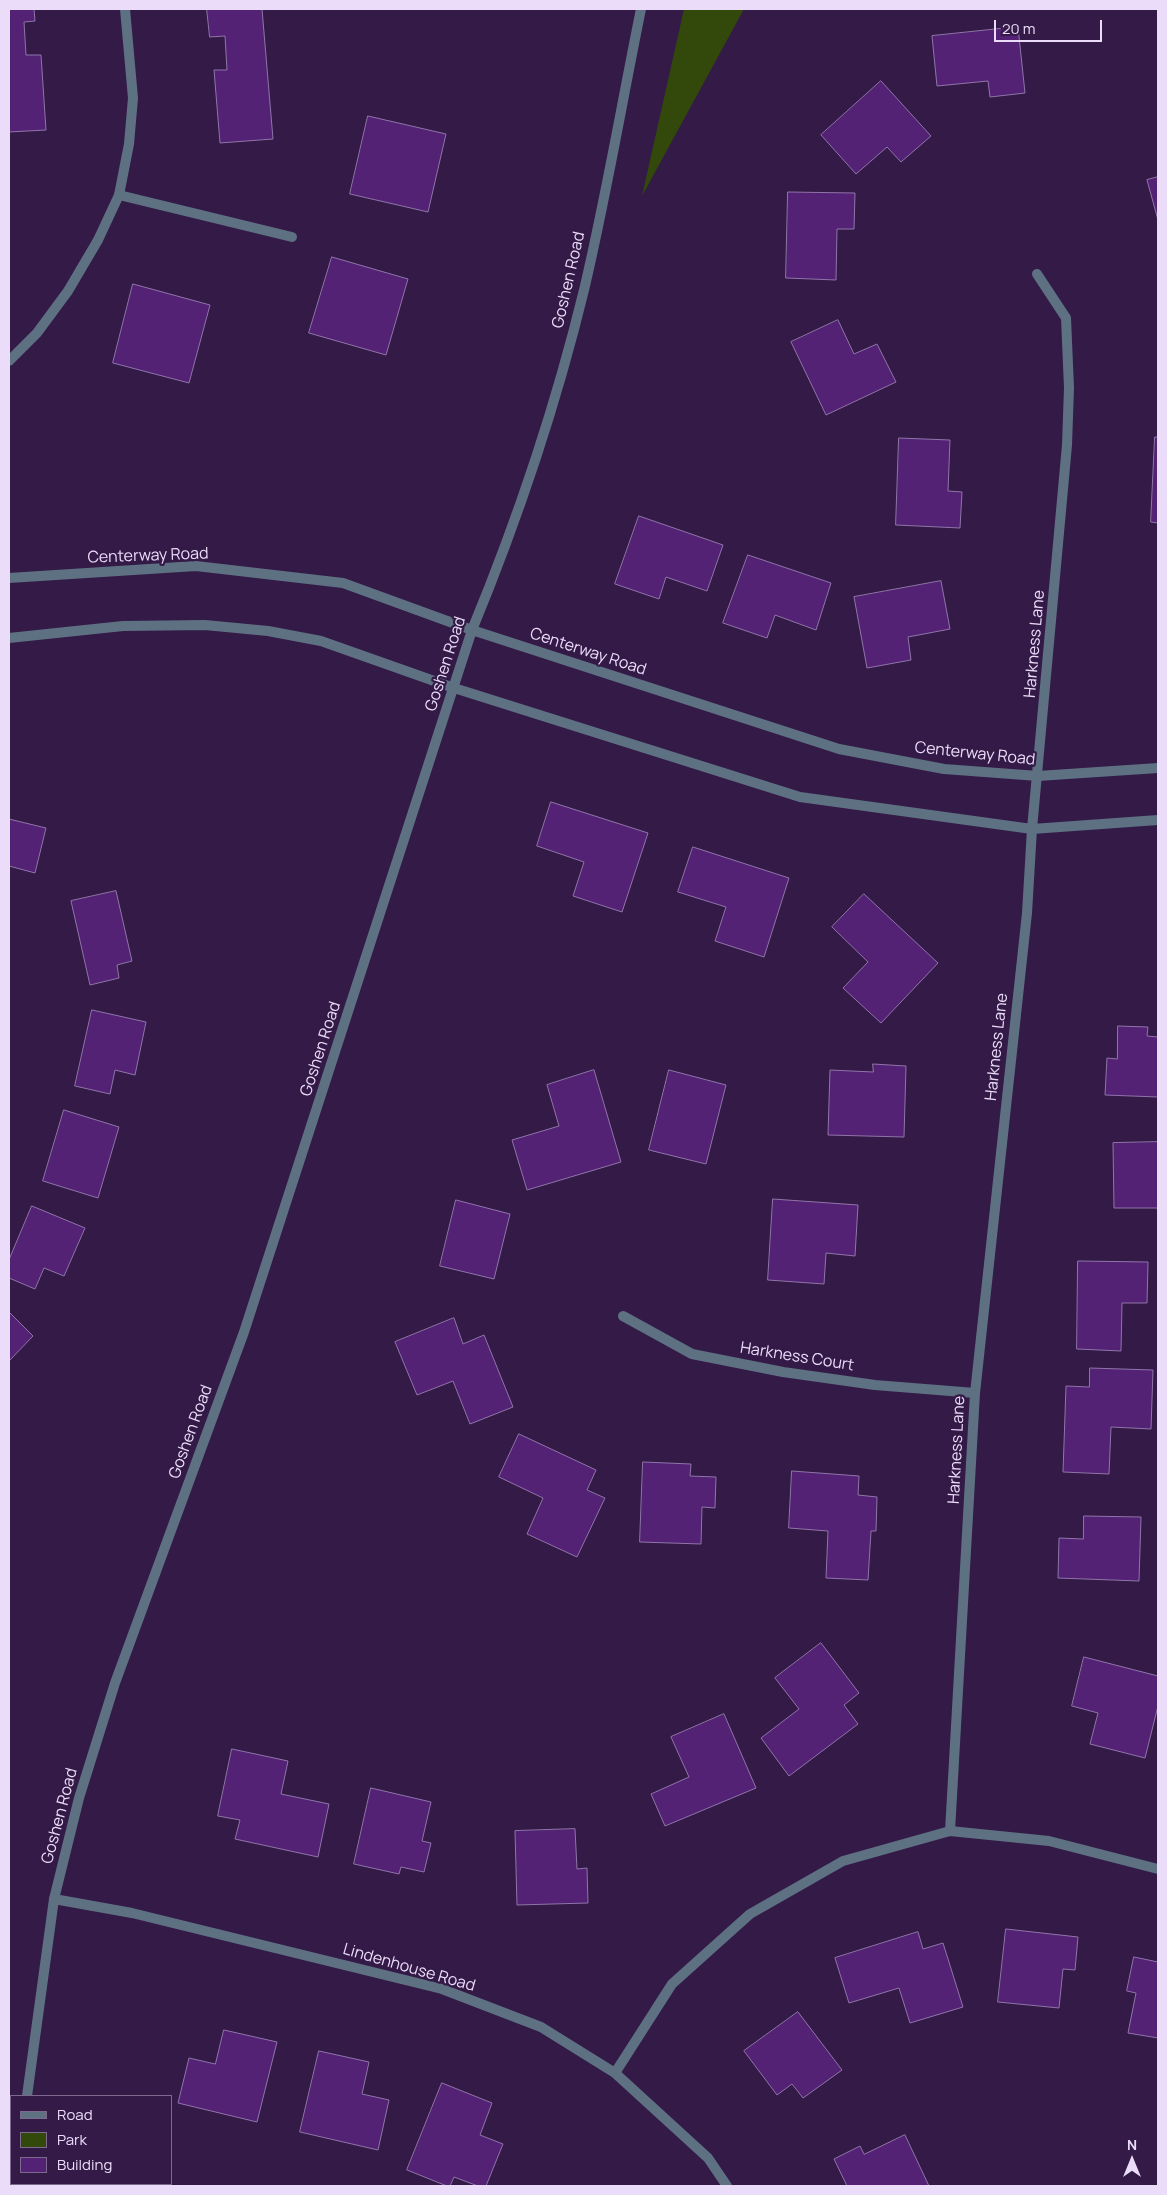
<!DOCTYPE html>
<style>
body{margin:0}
#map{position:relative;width:1167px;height:2195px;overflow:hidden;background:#331a47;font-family:Manrope,sans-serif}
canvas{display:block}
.frame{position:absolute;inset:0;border:10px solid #ebdcf9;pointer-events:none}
.legend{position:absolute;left:10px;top:2095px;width:162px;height:90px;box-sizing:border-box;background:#331a47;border:1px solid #7d688e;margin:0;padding:6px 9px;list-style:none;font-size:15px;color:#ebdcf9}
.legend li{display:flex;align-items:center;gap:10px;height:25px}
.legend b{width:25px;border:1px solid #7d688e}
.north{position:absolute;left:1107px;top:2135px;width:50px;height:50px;-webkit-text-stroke:4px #331a47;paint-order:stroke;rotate:0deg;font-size:14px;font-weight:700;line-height:20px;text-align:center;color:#ebdcf9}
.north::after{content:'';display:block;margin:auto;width:18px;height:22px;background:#ebdcf9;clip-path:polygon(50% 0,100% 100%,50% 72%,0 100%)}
.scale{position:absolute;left:994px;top:20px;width:108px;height:22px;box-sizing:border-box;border:2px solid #ebdcf9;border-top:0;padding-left:6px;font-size:15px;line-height:18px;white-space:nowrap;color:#ebdcf9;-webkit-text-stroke:4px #331a47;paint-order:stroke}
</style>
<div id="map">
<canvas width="1167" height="2195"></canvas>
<div class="frame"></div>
<ul class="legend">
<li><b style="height:6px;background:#5e7183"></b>Road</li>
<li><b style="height:14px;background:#33490c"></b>Park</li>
<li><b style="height:14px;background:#532275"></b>Building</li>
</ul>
<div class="north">N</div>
<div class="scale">20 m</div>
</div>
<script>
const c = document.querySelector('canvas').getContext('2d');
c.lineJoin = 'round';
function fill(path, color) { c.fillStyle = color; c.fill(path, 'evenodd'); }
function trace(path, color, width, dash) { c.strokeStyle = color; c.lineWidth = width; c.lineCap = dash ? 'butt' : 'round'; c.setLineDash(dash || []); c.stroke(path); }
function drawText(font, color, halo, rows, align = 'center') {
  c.font = font + ' Manrope,sans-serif'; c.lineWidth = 4.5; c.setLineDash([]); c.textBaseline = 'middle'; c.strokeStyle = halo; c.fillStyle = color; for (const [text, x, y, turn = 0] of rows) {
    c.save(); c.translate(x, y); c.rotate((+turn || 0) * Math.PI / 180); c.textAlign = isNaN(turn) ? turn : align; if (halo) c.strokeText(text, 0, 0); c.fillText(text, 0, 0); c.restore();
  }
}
const green = new Path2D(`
 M684,9H744L642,196Z`);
const building = new Path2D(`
 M9,9H34L35,21L24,22L26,55H41L46,130L9,132Z
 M207,9H262L273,139L220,143L214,70H227L225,36L210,37Z
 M1018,27L1025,93L990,97L988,81L937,86L932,36Z
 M881,81L931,136L901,162L887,147L856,174L821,135Z
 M368,116L446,134L428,212L350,194Z
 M1158,177V220L1147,180Z
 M788,192L855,193L854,229H837L836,280L786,278Z
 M332,257L408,279L386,355L309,333Z
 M133,284L210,305L189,383L113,363Z
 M838,320L854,354L877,344L896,382L826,415L791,342Z
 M1155,437H1158V523L1151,522Z
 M899,438L950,440L948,491L962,492L960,528L896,525Z
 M639,516L723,545L707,591L666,577L659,599L615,584Z
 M748,555L831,583L816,630L775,615L767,638L723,623Z
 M941,581L950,629L908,637L911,660L867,668L854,597Z
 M551,802L648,833L622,912L573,896L584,862L537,846Z
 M9,819L46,828L35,873L9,866Z
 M693,847L789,878L764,957L715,941L726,907L678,892Z
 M116,891L132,961L117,965L119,978L90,985L71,901Z
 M864,894L938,963L881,1023L843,988L868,962L832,927Z
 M92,1010L146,1022L135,1075L115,1070L110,1094L75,1086Z
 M1118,1026L1148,1027L1147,1036L1158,1037V1097L1105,1095L1107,1058L1117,1059Z
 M873,1064L906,1066L904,1137L828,1135L830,1070L873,1072Z
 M594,1070L621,1162L527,1190L512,1140L559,1126L547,1085Z
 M669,1070L726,1085L706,1164L649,1150Z
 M64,1110L119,1127L98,1198L43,1181Z
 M1158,1142V1208H1114L1113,1143Z
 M773,1199L858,1205L855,1256L826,1253L824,1284L768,1280Z
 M456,1200L510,1214L494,1279L440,1266Z
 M32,1206L85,1228L64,1276L44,1268L35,1289L9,1278V1260Z
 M1078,1261L1148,1262L1147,1303H1122L1121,1351L1077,1349Z
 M9,1312L33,1336L9,1361Z
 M454,1318L463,1344L484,1335L513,1407L470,1424L453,1381L417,1395L395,1342Z
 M1090,1368L1153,1370L1151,1429L1111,1427L1109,1474L1063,1472L1066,1386L1089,1387Z
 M519,1434L596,1470L587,1490L605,1498L577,1557L527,1534L543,1498L499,1477Z
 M643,1462L691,1464L690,1476L716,1477L715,1508L702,1507L701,1544L640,1542Z
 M792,1471L859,1476L858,1495L877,1497L876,1531H871L868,1580L826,1578L828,1531L789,1528Z
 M1084,1516L1141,1517L1139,1581L1058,1578L1059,1538L1083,1539Z
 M821,1643L859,1693L844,1705L858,1724L789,1776L761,1738L799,1709L775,1678Z
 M1084,1657L1158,1676V1706L1145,1758L1090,1744L1098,1713L1072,1706Z
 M724,1714L756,1788L665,1826L651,1794L689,1777L671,1737Z
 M232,1749L288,1761L281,1794L329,1804L318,1857L235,1839L240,1820L218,1816Z
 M371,1788L431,1802L422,1841L431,1843L424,1872L401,1867L399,1874L354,1864Z
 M575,1829L577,1869L587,1868L588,1903L517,1905L515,1831Z
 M1006,1929L1078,1937L1075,1970L1063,1969L1059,2008L998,2002Z
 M918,1932L923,1949L943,1943L963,2007L910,2023L899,1988L849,2003L835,1958Z
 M1134,1957L1158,1962V2038L1128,2033L1136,1993L1127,1991Z
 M798,2012L842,2070L803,2098L792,2084L777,2095L744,2051Z
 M224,2030L277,2042L257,2122L178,2103L189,2058L215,2064Z
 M319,2051L369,2062L362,2094L389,2100L378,2150L300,2132Z
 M442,2083L492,2103L480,2135L503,2144L486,2186H478L454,2177L450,2186H447L407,2170Z
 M905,2135L929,2186H847L834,2159L860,2146L864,2154Z`);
const service = new Path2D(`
 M119,195L292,237`);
const minor = new Path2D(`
 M9,361L37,333L68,291L98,240L119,195L129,144L133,98L125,9
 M623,1316L692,1354L783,1372L875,1385L975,1393
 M950,1831L975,1393L1027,913L1032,829L1067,445L1069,388L1066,318L1037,274
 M54,1899L132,1913L442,1989L541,2027L615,2073L708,2158L727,2186
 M615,2073L672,1984L750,1914L843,1861L950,1831L1049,1841L1158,1869`);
const tertiary = new Path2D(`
 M9,578L196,566L343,583L472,630L839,749L944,769L1038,776L1158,768
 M9,638L123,626L205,625L268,631L321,641L454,688L800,797L1032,829L1158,820
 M27,2096L54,1899L79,1798L115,1683L244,1332L472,630C517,521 556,405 584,290C606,197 622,102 641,9
 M16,2186V2184`);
const streetNames = [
 ["Goshen Road",569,280,-77],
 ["Centerway Road",148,556,-2],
 ["Harkness Lane",1035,644,-85],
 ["Centerway Road",588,652,18],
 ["Goshen Road",446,664,-72],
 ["Centerway Road",975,754,6],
 ["Harkness Lane",997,1047,-84],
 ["Goshen Road",321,1049,-72],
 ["Harkness Court",797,1357,9],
 ["Goshen Road",191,1432,-70],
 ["Harkness Lane",957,1450,-87],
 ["Goshen Road",60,1816,-75],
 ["Lindenhouse Road",409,1968,16]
];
fill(green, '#33490c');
fill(building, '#532275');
trace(building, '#9075a9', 1);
trace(service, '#5e7183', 10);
trace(minor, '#5e7183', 10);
trace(tertiary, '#5e7183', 10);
drawText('16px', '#ebdcf9', '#331a47', streetNames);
</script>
